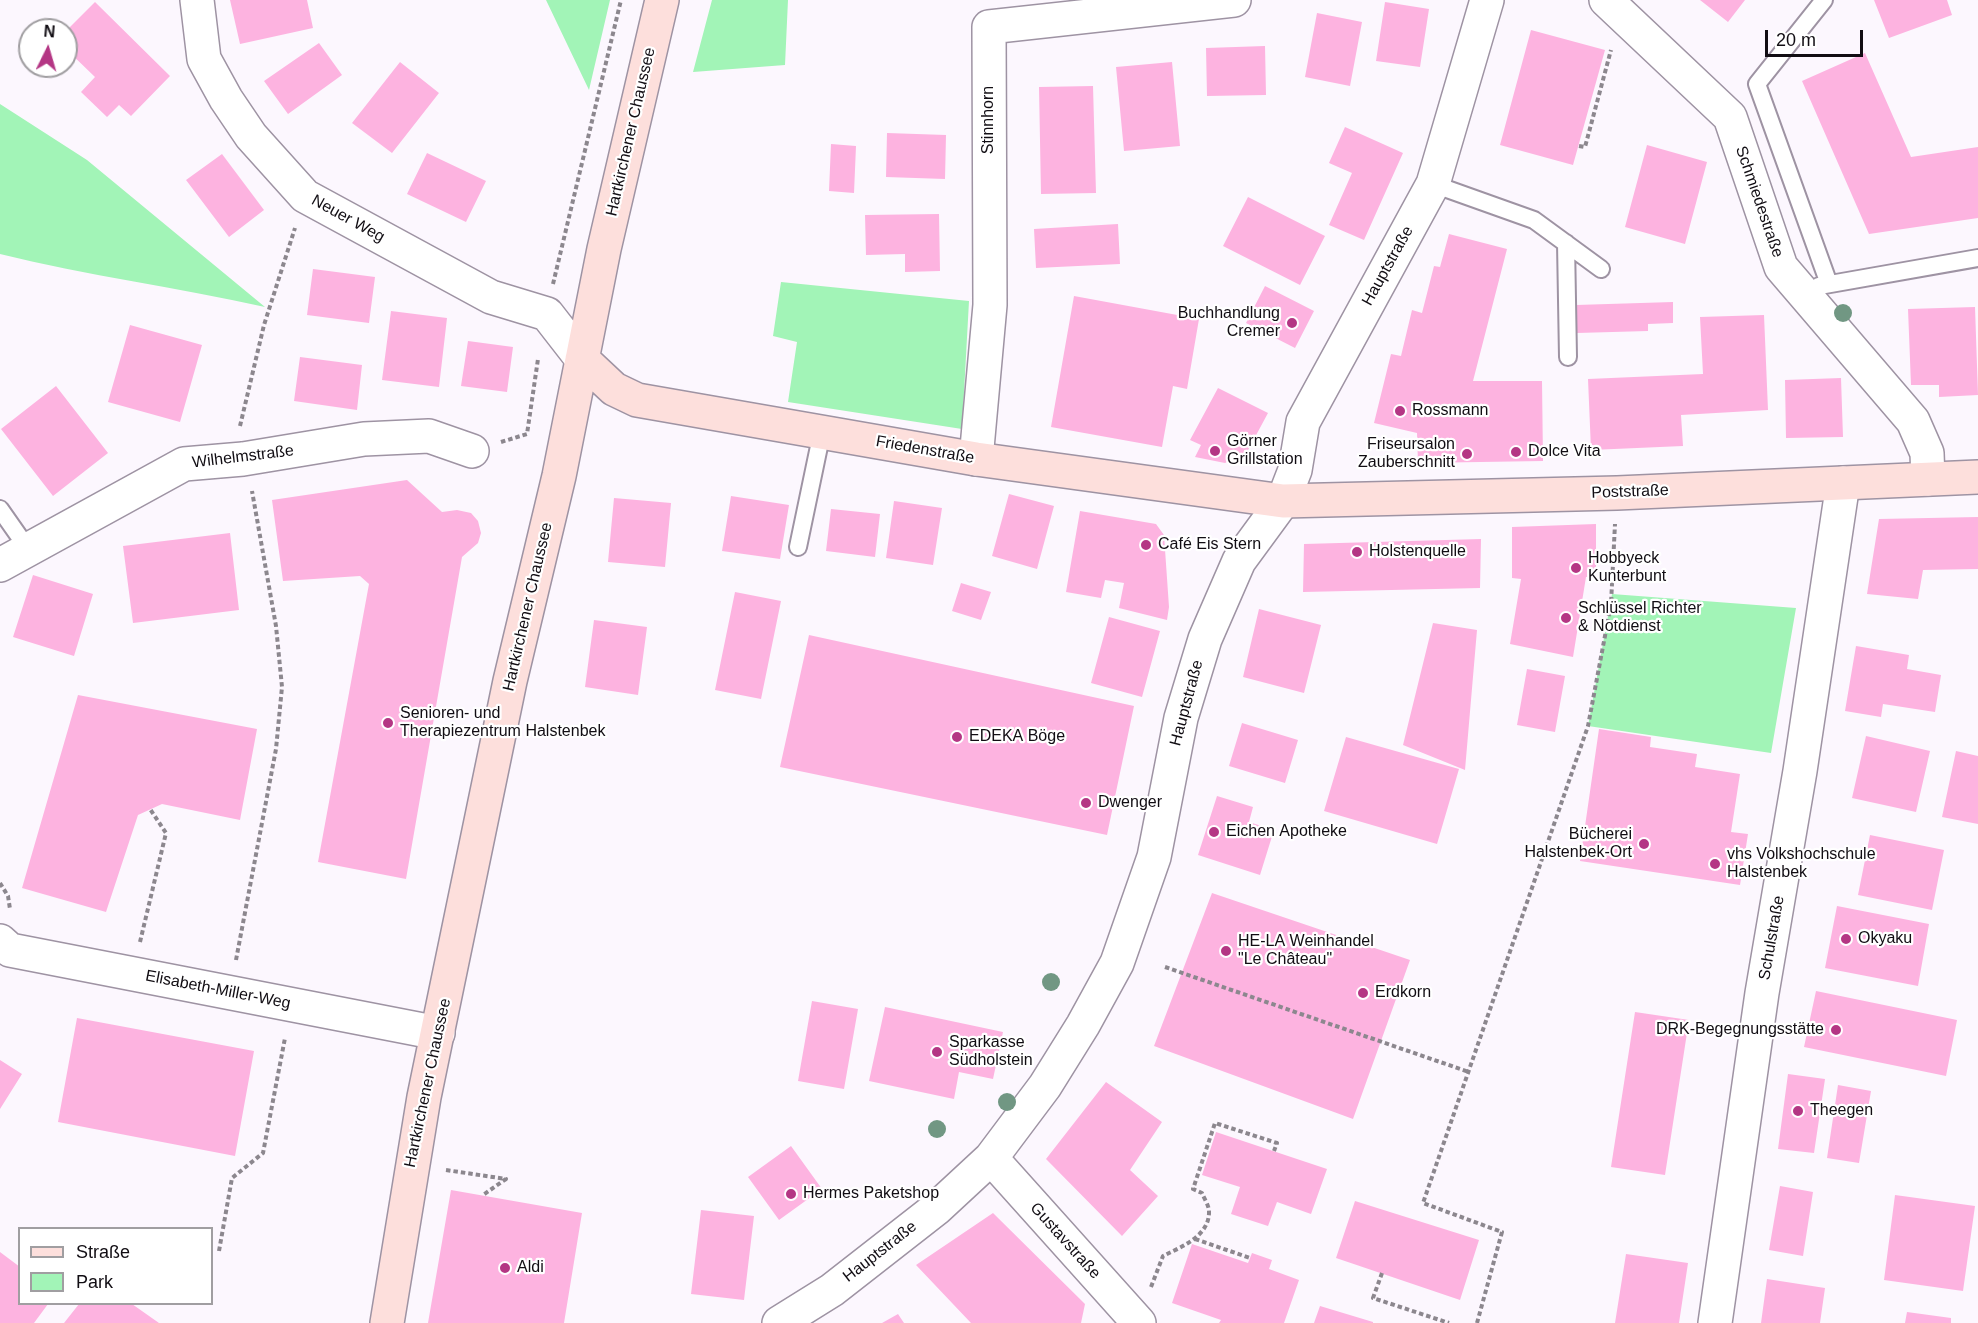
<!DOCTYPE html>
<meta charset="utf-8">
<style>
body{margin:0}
#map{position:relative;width:1978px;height:1323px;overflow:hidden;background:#fcf7fe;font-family:Arial,sans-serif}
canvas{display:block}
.legend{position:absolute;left:18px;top:1227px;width:195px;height:78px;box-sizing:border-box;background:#fff;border:2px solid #a09ea1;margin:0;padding:8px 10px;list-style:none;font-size:18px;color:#110d13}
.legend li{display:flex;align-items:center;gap:12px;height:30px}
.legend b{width:30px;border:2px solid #a09ea1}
.north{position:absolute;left:18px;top:18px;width:60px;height:60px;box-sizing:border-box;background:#fff;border:2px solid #a09ea1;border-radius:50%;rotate:5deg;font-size:16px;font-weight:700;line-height:24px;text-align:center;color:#110d13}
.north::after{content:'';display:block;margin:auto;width:21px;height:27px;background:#b43684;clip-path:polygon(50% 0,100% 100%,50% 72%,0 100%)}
.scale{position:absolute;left:1765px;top:30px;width:98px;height:27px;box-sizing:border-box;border:3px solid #110d13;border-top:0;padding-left:8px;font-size:18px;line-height:21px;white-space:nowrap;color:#110d13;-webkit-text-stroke:4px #fff;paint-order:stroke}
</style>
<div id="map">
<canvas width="1978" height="1323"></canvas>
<ul class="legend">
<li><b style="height:8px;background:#fddfdc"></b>Straße</li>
<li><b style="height:16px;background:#a2f4b7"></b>Park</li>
</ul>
<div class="north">N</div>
<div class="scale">20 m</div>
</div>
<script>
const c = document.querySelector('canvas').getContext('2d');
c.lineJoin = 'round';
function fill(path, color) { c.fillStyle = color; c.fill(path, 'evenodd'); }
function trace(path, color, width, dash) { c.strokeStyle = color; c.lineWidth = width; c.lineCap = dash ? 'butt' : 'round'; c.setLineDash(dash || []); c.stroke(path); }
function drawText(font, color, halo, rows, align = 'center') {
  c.font = font + ' Arial,sans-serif'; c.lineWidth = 4.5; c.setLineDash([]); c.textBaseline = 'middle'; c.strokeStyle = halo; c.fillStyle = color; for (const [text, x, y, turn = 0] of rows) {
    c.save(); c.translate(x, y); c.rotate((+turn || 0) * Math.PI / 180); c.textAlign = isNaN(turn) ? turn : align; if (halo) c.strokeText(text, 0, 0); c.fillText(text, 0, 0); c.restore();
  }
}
const green = new Path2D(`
 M546,0H610L589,90Z
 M712,0H788L785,65L693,72Z
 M0,104L87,160L265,307C177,287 88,276 0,254Z
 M781,282L969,301L962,429L788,402L797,342L773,336Z
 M1612,594L1796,608L1771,753L1588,726Z`);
const building = new Path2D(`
 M230,0H307L313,28L240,44Z
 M1700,0H1745L1728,22Z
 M1874,0H1947L1952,15L1889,38Z
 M95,2L170,76L131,116L119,105L107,117L81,92L95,77L66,49V31Z
 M1385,2L1429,9L1420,67L1376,61Z
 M1317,13L1362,22L1350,86L1305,77Z
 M1531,30L1605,50L1573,165L1500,145Z
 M319,43L342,75L288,114L264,81Z
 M1265,46L1266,95L1207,96L1206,48Z
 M1865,53L1911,157L1978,147V218L1869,234L1802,81Z
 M400,62L439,93L392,153L352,123Z
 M1172,62L1180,146L1124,151L1116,67Z
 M1093,86L1096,193L1041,194L1039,87Z
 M1345,127L1403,153L1364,240L1329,225L1352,173L1329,163Z
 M887,133L946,135L945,179L886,177Z
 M831,144L856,146L854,193L829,191Z
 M1647,145L1707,162L1685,244L1625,227Z
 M427,153L486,181L466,222L407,194Z
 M222,154L264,210L229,237L186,180Z
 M1248,197L1325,236L1300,285L1223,246Z
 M939,214L940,271L905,272V254L866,255L865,215Z
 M1118,224L1120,264L1036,268L1034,229Z
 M1449,234L1507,249L1473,381H1542L1543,461L1418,463L1417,433L1374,423L1391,354L1401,356L1412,310L1422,313L1434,266L1440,267Z
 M313,269L375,277L369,323L307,315Z
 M1265,286L1314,311L1295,348L1246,323Z
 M1074,296L1199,319L1187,389L1173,386L1162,447L1051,427Z
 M1673,302V323L1648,324V331L1577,333L1576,305Z
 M1975,307L1978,395L1939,397V385H1911L1908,309Z
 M391,311L447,318L439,387L382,380Z
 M1764,315L1768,410L1681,415L1683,446L1591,450L1588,379L1703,374L1700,317Z
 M130,325L202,345L180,422L108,402Z
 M468,341L513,347L507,392L461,386Z
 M300,357L362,365L357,410L294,401Z
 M1841,378L1843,437L1786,438L1785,380Z
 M56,386L108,453L53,496L1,429Z
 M1218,388L1268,413L1247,452L1225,463L1195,457L1201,445L1190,440Z
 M407,480L442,512L457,510L471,513L478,521L481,533L478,543L462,557L406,879L318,862L369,584L360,576L283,581L272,500Z
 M1009,494L1054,506L1037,569L992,556Z
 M731,496L789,505L780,559L722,551Z
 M614,498L671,503L665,567L608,562Z
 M894,501L942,508L933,565L886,558Z
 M831,509L880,514L875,557L826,551Z
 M1080,511L1156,524L1164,535L1169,607L1167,620L1119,608L1124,583L1105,580L1101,598L1066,592Z
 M1978,517V569L1923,570L1918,599L1867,594L1879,519Z
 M1596,524V577H1586L1573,657L1510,644L1521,579L1512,578V527Z
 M230,533L239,610L133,623L123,546Z
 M1481,539L1480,588L1303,592L1304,544Z
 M33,575L93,594L74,656L13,637Z
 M961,583L991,592L981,620L952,611Z
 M735,592L781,601L761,699L715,690Z
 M1259,609L1321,625L1304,693L1243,677Z
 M1109,617L1160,631L1142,697L1091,683Z
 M594,620L647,627L638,695L585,687Z
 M1433,623L1477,630L1465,770L1403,745Z
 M809,635L1134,706L1107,835L780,767Z
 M1856,646L1909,655L1907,669L1941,675L1935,712L1883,704L1881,717L1845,711Z
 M1527,669L1565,676L1555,732L1517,725Z
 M78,695L257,729L240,820L162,804L138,815L106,912L22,888Z
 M1242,723L1298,740L1285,783L1229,766Z
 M1599,729L1651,737L1650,747L1697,754L1695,767L1740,774L1731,832L1748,834L1740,885L1580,861Z
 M1866,736L1930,751L1916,812L1852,798Z
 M1346,737L1459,769L1437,844L1324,811Z
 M1956,751L1978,756V824L1942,817Z
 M1217,796L1253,807L1249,822L1274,830L1260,875L1198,855Z
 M1870,835L1944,850L1932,910L1858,895Z
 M1212,893L1410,960L1353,1119L1154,1046Z
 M1837,906L1929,924L1918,986L1825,968Z
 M1816,991L1957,1020L1946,1076L1804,1047Z
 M812,1001L858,1009L844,1089L798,1081Z
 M885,1007L1003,1032L993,1079L959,1072L954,1099L869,1081Z
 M1635,1012L1689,1020L1665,1175L1611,1167Z
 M77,1018L254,1051L235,1156L58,1122Z
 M0,1060L22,1074L0,1109Z
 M1788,1074L1825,1079L1814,1153L1778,1149Z
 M1106,1082L1162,1122L1130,1170L1158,1196L1122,1236L1046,1159Z
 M1838,1085L1871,1091L1859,1163L1827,1158Z
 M1216,1132L1327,1169L1311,1214L1277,1202L1268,1226L1231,1214L1240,1187L1202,1175Z
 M791,1146L822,1189L779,1220L748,1177Z
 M1780,1186L1813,1192L1803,1256L1769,1250Z
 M451,1190L582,1213L564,1323H428Z
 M1895,1195L1975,1206L1963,1291L1884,1280Z
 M1355,1201L1479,1240L1460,1300L1336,1258Z
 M701,1210L754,1216L744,1300L691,1294Z
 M993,1213L1085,1304L1081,1323H971L916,1265Z
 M1192,1244L1248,1263L1252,1253L1272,1260L1269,1269L1299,1280L1284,1323H1219L1221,1320L1172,1303Z
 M0,1252L20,1267V1304H48L34,1323H0Z
 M1626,1254L1688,1263L1679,1323H1615Z
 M1767,1279L1825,1288L1820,1323H1761Z
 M79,1304H132L159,1323H64Z
 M1320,1306L1373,1322V1323H1314Z
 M1907,1312L1951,1318V1323H1905Z
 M898,1314L904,1323H882Z`);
const path = new Path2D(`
 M1579,146L1585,147L1611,50
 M553,284L621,0
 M240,426L264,325L295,228
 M501,442L527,434L538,359
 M0,883L8,896L10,909
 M140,942L166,833L150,809
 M236,960L276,749L282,687L276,626L252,491
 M1165,967L1469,1072
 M446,1170L506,1179L483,1195
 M1195,1239L1250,1258
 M219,1251L232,1178L263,1153L285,1038
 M1382,1273L1373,1298L1449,1323
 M1151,1287L1163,1256C1181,1247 1210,1236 1209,1211C1209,1206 1204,1198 1202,1193L1193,1189L1215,1123L1277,1143L1274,1151
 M1477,1323L1502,1232L1423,1203L1588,726L1611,604L1615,524`);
const lane = new Path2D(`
 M1824,0L1757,84L1829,284
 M1433,184L1534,220L1601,269
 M1566,243L1568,357
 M1819,286L1978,258
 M0,509L28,549
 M798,547L822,432`);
const street = new Path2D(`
 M197,0L204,59L226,99L251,136L305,196L491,297L547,314L582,359
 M1606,0L1730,117L1781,267L1913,421L1927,453L1928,479
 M976,459L990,305L989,27L1234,0
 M0,565L184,464L243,459L364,439L429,436L472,451
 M0,941L10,950L438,1033
 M991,1158L1139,1323
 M779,1323L832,1290L937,1208L991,1158L1045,1086L1083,1025L1117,963L1154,857L1181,718L1205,639L1239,561L1283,501L1295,470L1303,422L1433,184L1487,0
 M1715,1323L1762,993L1800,771L1843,483`);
const secondary = new Path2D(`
 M582,359L614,389L637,400L976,459L1283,501L1617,493L1978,477
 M387,1323L424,1097L510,681L559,476L604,249L662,0`);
const trees = [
 [1843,313],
 [1051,982],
 [1007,1102],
 [937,1129]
];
const markers = [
 [1292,323,6,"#b43684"],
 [1400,411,6,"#b43684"],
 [1215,451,6,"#b43684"],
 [1516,452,6,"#b43684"],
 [1467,454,6,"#b43684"],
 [1146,545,6,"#b43684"],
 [1357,552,6,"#b43684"],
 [1576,568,6,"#b43684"],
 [1566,618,6,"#b43684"],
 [388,723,6,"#b43684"],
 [957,737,6,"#b43684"],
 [1086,803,6,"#b43684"],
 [1214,832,6,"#b43684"],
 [1644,844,6,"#b43684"],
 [1715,864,6,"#b43684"],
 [1846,939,6,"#b43684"],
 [1226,951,6,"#b43684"],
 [1363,993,6,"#b43684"],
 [1836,1030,6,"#b43684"],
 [937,1052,6,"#b43684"],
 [1798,1111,6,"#b43684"],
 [791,1194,6,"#b43684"],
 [505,1268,6,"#b43684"]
];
const streetNames = [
 ["Stinnhorn",989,120,-90],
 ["Hartkirchener Chaussee",631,132,-77],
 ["Schmiedestraße",1759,202,71],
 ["Neuer Weg",348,219,29],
 ["Hauptstraße",1388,266,-61],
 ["Friedenstraße",925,450,10],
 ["Wilhelmstraße",243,457,-7],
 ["Poststraße",1630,492,-2],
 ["Hartkirchener Chaussee",528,607,-77],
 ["Hauptstraße",1187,703,-75],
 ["Schulstraße",1772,938,-80],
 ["Elisabeth-Miller-Weg",218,990,11],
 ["Hartkirchener Chaussee",428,1083,-78],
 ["Gustavstraße",1065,1241,48],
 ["Hauptstraße",880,1252,-38]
];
const poiNames = [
 ["Buchhandlung",1280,314,"right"],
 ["Cremer",1280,332,"right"],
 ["Rossmann",1412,411],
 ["Görner",1227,442],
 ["Grillstation",1227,460],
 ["Friseursalon",1455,445,"right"],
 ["Zauberschnitt",1455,463,"right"],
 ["Dolce Vita",1528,452],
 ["Café Eis Stern",1158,545],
 ["Holstenquelle",1369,552],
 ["Hobbyeck",1588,559],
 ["Kunterbunt",1588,577],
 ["Schlüssel Richter",1578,609],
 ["& Notdienst",1578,627],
 ["Senioren- und",400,714],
 ["Therapiezentrum Halstenbek",400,732],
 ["EDEKA Böge",969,737],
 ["Dwenger",1098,803],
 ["Eichen Apotheke",1226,832],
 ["Bücherei",1632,835,"right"],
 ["Halstenbek-Ort",1632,853,"right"],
 ["vhs Volkshochschule",1727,855],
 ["Halstenbek",1727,873],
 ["Okyaku",1858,939],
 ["HE-LA Weinhandel",1238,942],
 ["\"Le Château\"",1238,960],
 ["Erdkorn",1375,993],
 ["DRK-Begegnungsstätte",1824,1030,"right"],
 ["Sparkasse",949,1043],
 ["Südholstein",949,1061],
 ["Theegen",1810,1111],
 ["Hermes Paketshop",803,1194],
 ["Aldi",517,1268]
];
fill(green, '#a2f4b7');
fill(building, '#fdb3e0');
trace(lane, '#9e93a3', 20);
trace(street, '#9e93a3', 36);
trace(secondary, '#9e93a3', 36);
trace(path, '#8c878e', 4, [4.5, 3]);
trace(lane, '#fff', 16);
trace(street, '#fff', 33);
trace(secondary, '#fddfdc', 33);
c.fillStyle = '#719783';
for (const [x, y] of trees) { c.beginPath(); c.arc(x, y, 9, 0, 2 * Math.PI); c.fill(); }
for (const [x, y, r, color] of markers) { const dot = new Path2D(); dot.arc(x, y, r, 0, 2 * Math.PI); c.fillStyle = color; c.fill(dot); trace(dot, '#fff', 2); }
drawText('16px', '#110d13', '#fff', streetNames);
drawText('16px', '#110d13', '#fff', poiNames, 'left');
</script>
